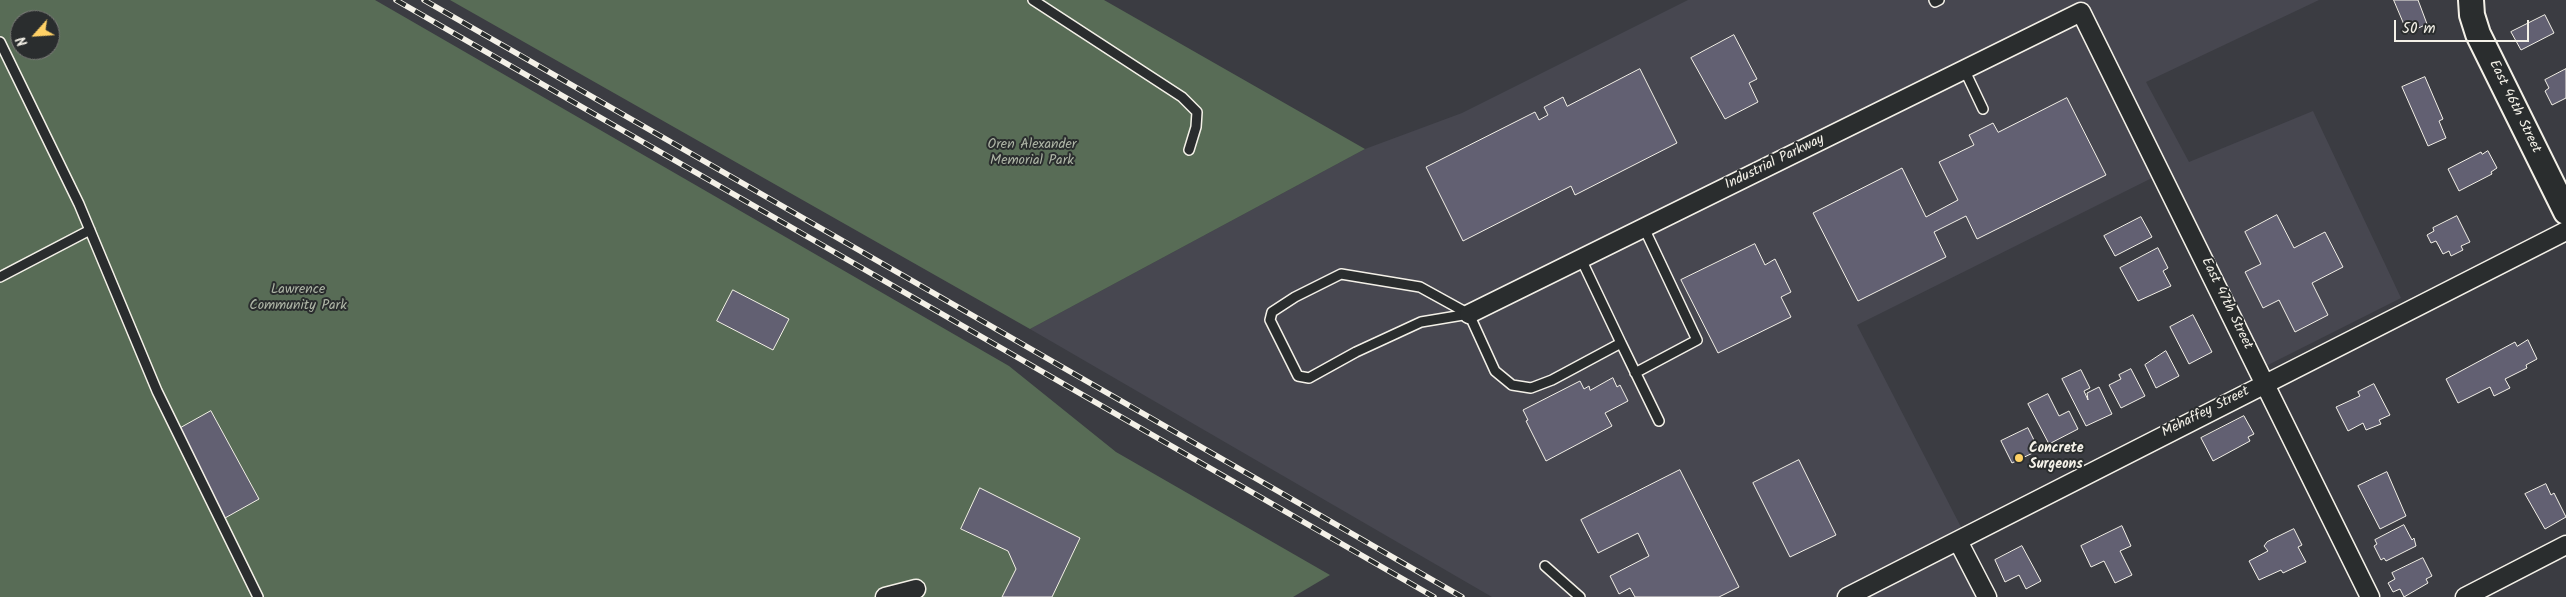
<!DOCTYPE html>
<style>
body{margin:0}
#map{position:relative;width:2566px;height:597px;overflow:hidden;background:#3b3c42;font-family:Kalam,sans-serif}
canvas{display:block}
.north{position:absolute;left:10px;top:10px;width:50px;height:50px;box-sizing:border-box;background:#2a2d2e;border:1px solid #7b7b78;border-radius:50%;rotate:244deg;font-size:14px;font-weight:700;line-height:20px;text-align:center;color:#f4f1e8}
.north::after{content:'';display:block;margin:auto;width:18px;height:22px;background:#ffd166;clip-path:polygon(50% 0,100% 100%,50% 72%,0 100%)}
.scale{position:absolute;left:2394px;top:20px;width:135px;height:22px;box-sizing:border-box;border:2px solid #f4f1e8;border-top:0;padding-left:6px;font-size:15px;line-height:18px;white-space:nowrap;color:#f4f1e8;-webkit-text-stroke:4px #2a2d2e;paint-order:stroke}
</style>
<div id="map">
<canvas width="2566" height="597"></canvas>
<div class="north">N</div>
<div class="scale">50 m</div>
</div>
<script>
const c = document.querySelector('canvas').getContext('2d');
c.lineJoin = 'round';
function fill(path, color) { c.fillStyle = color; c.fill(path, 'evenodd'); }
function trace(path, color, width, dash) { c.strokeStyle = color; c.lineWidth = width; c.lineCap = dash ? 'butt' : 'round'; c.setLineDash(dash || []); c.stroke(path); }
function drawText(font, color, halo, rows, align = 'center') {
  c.font = font + ' Kalam,sans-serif'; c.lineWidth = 4; c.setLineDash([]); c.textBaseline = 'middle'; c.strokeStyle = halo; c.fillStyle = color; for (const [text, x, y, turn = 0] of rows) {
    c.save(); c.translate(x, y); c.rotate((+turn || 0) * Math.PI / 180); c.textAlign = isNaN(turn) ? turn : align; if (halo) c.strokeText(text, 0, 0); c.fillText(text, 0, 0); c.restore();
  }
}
const built = new Path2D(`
 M1688,0H2319L2146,82L2189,162L2313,111L2401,298L2262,368L2164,172L1857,325L1997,597H1492L1030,329L1365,149L1462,113Z`);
const green = new Path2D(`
 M0,0H375L1009,366L1116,452L1330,575L1293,597H0ZM20,20H50V50H20Z
 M450,0H1104L1365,149L1030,329Z`);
const building = new Path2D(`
 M2394,0H2418L2427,24L2408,33Z
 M2545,15L2554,33L2521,50L2511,32Z
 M1734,35L1757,79L1749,83L1758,102L1725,119L1691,58Z
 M1640,69L1677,143L1575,195L1571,186L1463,241L1426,167L1535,112L1539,120L1548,115L1544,107L1563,97L1567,106Z
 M2566,69V98L2552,105L2545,91L2549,88L2545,80Z
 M2425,77L2443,119L2439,121L2446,138L2428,146L2402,87Z
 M2067,98L2106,175L1977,239L1966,216L1934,232L1946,257L1858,301L1813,213L1902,168L1926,217L1958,200L1939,162L1974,145L1969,135L1993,123L1998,132Z
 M2488,151L2497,168L2491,172L2492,174L2459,191L2448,169L2481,152L2482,154Z
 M2277,215L2294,248L2325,232L2343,267L2312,283L2328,315L2295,332L2279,300L2263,308L2245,272L2261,264L2245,232Z
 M2457,216L2470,242L2461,246L2463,250L2451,256L2449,251L2443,254L2436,241L2431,243L2427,235L2434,231L2433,228Z
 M2141,217L2152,237L2115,256L2104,236Z
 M1755,244L1765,265L1775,259L1791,292L1781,297L1791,317L1718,353L1681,280Z
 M2158,248L2168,268L2163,271L2171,286L2138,301L2120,268Z
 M733,290L789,319L773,350L717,321Z
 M2193,315L2212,352L2189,364L2170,327Z
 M2528,340L2537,359L2526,365L2527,368L2505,379L2510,388L2494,396L2490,387L2458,403L2446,379L2515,342L2517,346Z
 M2166,351L2179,376L2156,388L2145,365Z
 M2131,369L2145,396L2121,408L2109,385L2121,379L2119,375Z
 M2081,370L2090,388L2084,391L2088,400L2087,393L2099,387L2112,414L2086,426L2062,379Z
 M1613,378L1617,387L1620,385L1628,401L1605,413L1612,426L1546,461L1526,421L1528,420L1523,410L1580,381L1584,389L1589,386L1590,390Z
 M2374,384L2390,415L2379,420L2381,424L2366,430L2363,423L2348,431L2336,407L2360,396L2358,392Z
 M2048,394L2059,416L2069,411L2078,429L2049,444L2028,404Z
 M211,411L259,499L225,518L177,430Z
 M2244,416L2254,434L2248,437L2250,441L2213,461L2201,438Z
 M2028,428L2039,450L2012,463L2001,441Z
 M1799,460L1836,535L1790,557L1753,483Z
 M1680,470L1739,587L1719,597H1635L1630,588L1619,594L1610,576L1649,556L1638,533L1598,553L1581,520Z
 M2387,472L2406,516L2380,529L2358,486Z
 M2546,484L2551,495L2554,493L2566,517L2545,529L2525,494Z
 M980,488L1080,538L1052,597H1002L1016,569L1008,551L961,529Z
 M2404,525L2412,540L2414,538L2416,546L2386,561L2384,558L2381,560L2374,546L2377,544L2375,540Z
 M2122,526L2131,546L2120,551L2132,575L2115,583L2104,561L2091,567L2081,546Z
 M2294,529L2302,545L2298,547L2306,562L2283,573L2281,570L2259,580L2249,561L2268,551L2264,546L2267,542Z
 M2022,546L2041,581L2026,589L2019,575L2005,582L1995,560Z
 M2423,558L2432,576L2426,579L2428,583L2404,597L2400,589L2393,592L2388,583L2395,579L2392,573Z`);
const lane = new Path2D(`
 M1033,0L1182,97L1197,112L1196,127L1189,150
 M1934,0L1935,2L1939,0
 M0,42L79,204L157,391L258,597
 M1964,69L1983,109
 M0,277L90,230
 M1469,314L1421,322L1356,352L1309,378L1298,376L1270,320L1272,312L1295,297L1341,274L1420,287L1469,314L1495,371L1512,385L1531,388L1552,380L1621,343L1581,259
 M1621,343L1659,421
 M1635,373L1697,340L1644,228
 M1545,566L1580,597`);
const street = new Path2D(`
 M1469,314L2081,12L2370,597
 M1958,541L1987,597
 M885,597L916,589
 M1847,597L2566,231
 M2465,597L2566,545`);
const secondary = new Path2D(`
 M2471,0L2472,15L2478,34L2566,212`);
const rail = new Path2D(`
 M396,0L1434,597
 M424,0L1462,597`);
const markers = [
 [2019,458,5,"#ffd166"]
];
const streetNames = [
 ["East 46th Street",2514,107,64],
 ["Industrial Parkway",1775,163,-26],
 ["East 47th Street",2226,304,64],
 ["Mehaffey Street",2206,413,-27]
];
const parkNames = [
 ["Oren Alexander",1032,146],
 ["Memorial Park",1032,162],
 ["Lawrence",298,291],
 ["Community Park",298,307]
];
const poiNames = [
 ["Concrete",2029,450],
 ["Surgeons",2029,466]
];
fill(built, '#474750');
fill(green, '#586c56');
fill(building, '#626072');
trace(building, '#f4f1e8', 1);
trace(lane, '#f4f1e8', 12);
trace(street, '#f4f1e8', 21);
trace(secondary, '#f4f1e8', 28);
trace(lane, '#2a2d2e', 9);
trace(street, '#2a2d2e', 18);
trace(secondary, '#2a2d2e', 24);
trace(rail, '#f4f1e8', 5.5);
trace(rail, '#2a2d2e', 4, [11]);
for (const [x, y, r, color] of markers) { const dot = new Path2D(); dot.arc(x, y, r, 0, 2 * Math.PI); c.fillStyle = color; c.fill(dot); trace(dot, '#2a2d2e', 2); }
drawText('14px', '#f4f1e8', '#2a2d2e', streetNames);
drawText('14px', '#aeb5a6', '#2a2d2e', parkNames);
drawText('bold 14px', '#f4f1e8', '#2a2d2e', poiNames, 'left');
</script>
